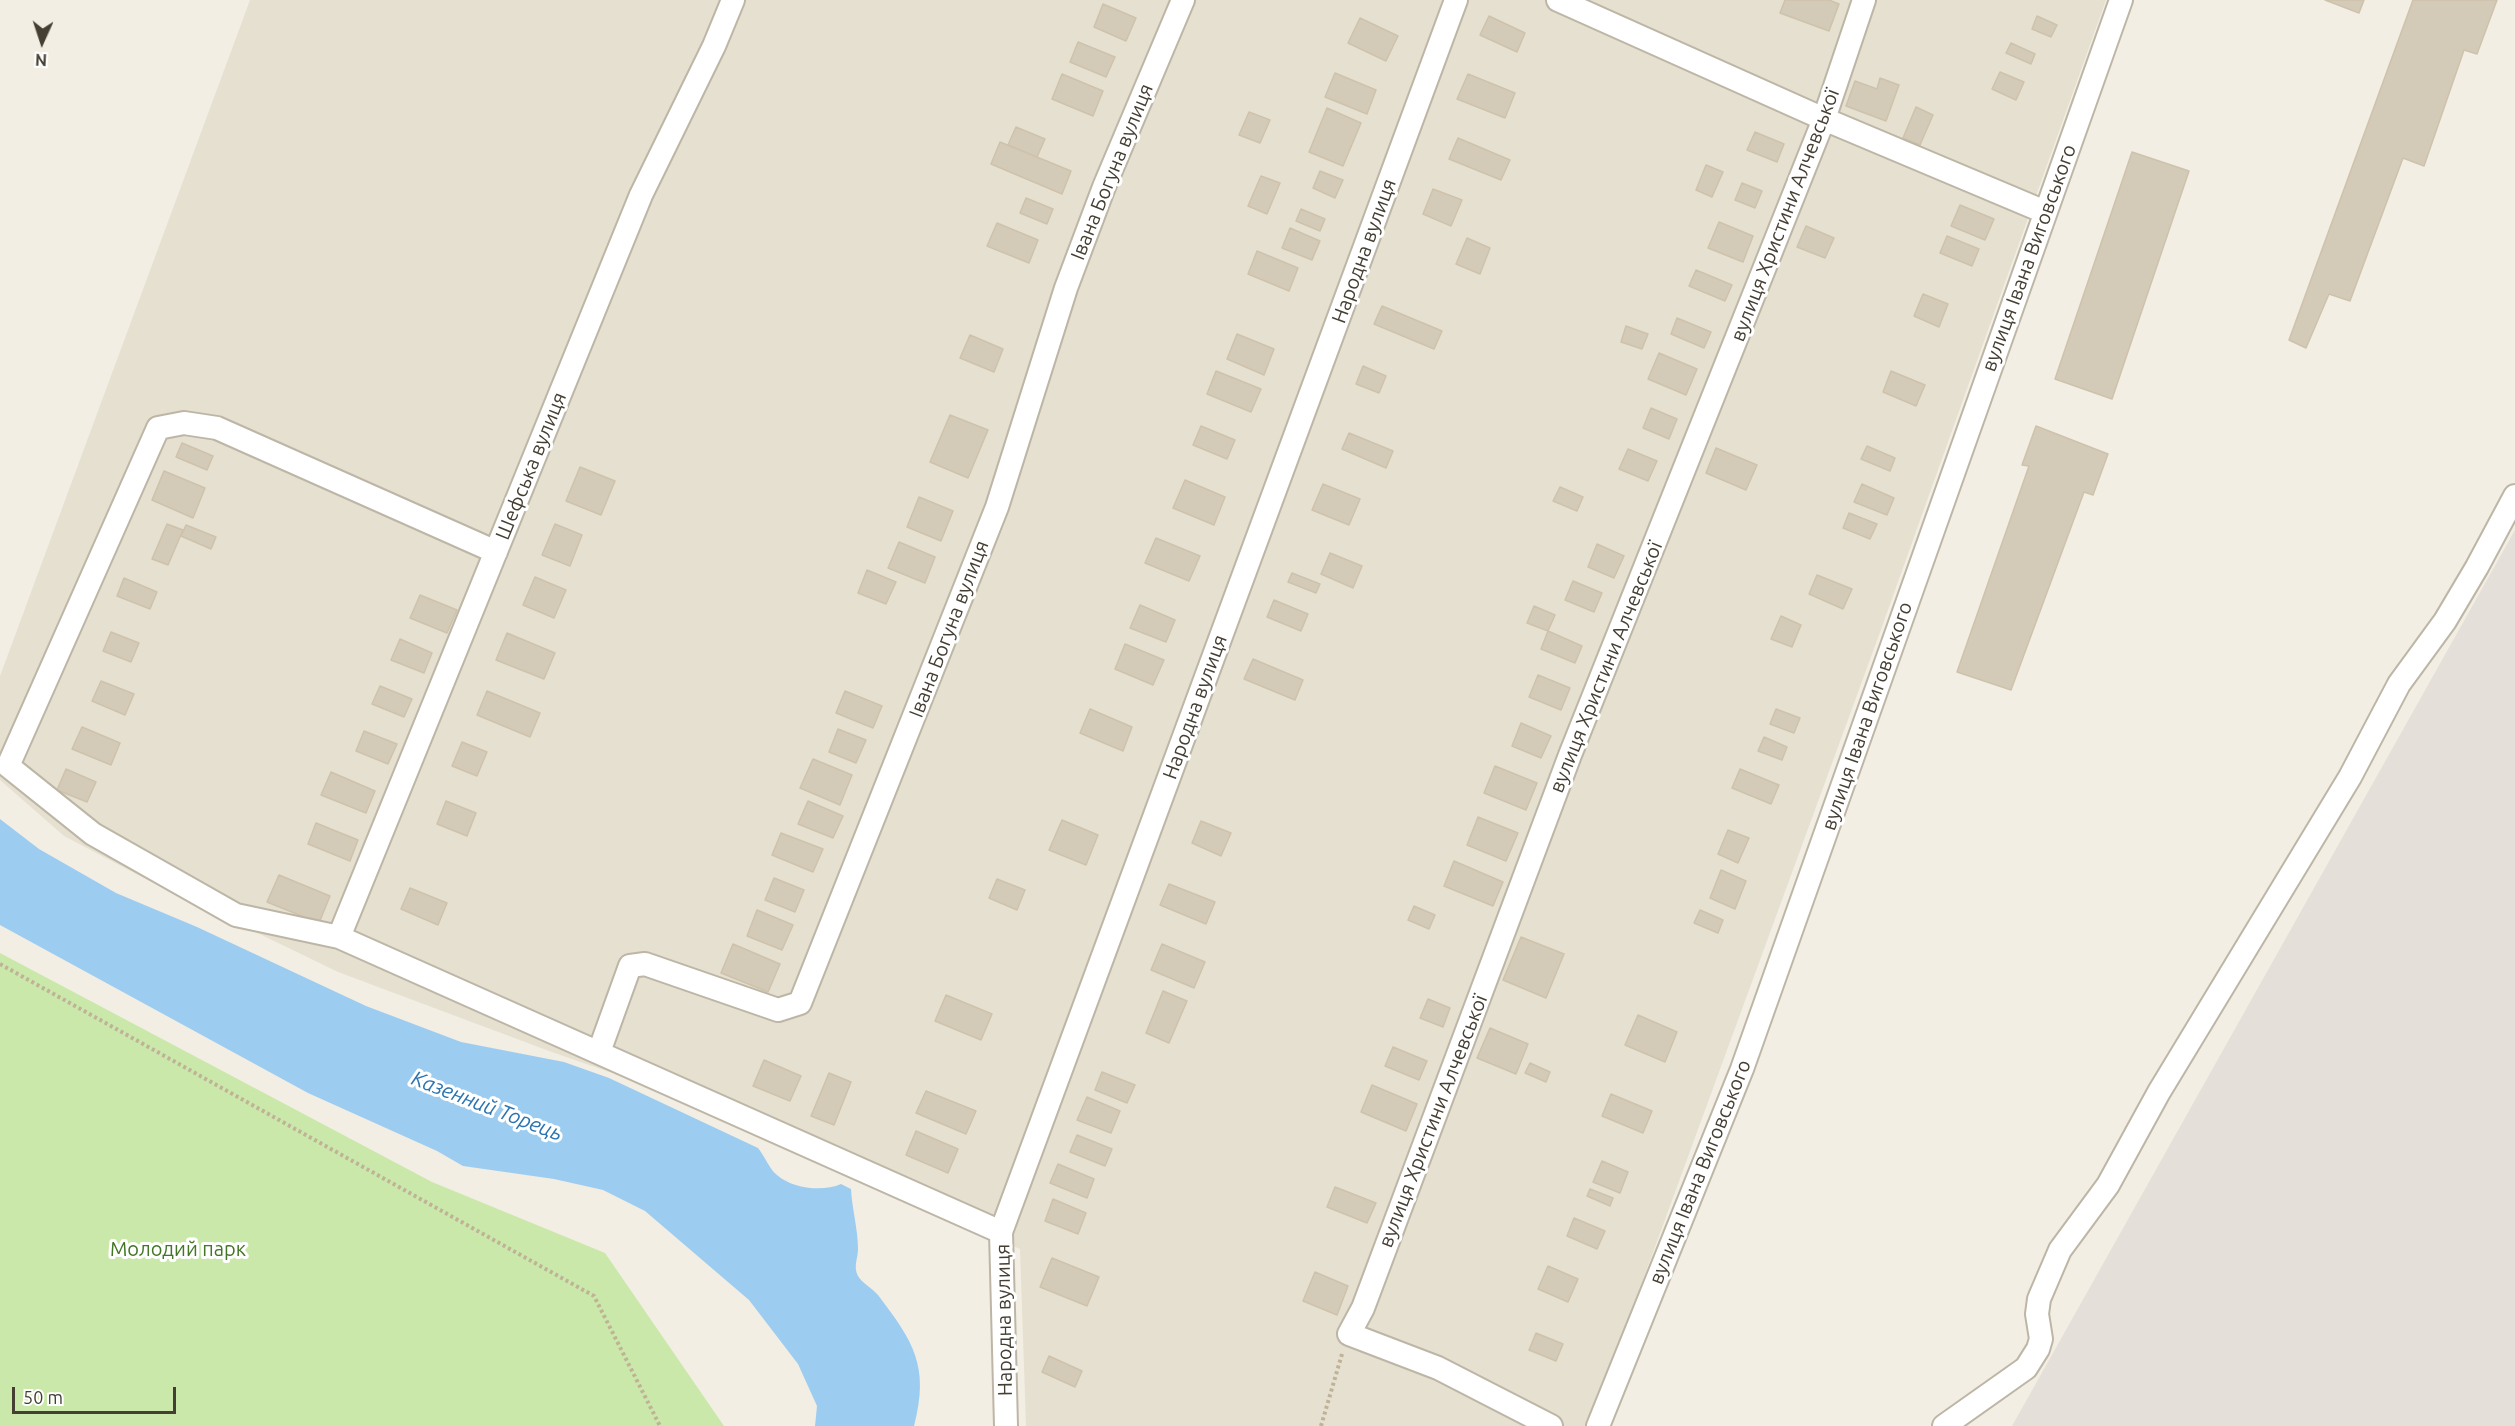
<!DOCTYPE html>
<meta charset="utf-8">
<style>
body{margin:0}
#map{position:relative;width:2515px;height:1426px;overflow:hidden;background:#f2eee3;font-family:Ubuntu,sans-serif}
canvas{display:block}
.north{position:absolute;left:12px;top:12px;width:60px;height:60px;-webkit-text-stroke:4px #fff;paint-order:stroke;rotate:183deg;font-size:16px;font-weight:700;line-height:24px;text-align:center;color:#443e33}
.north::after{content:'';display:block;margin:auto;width:21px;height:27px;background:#443e33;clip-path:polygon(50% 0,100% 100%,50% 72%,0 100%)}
.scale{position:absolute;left:12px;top:1387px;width:164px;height:27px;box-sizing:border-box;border:3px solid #443e33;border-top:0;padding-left:8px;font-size:18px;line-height:21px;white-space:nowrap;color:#443e33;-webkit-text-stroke:4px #fff;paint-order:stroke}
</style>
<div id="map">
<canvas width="2515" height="1426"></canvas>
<div class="north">N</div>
<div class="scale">50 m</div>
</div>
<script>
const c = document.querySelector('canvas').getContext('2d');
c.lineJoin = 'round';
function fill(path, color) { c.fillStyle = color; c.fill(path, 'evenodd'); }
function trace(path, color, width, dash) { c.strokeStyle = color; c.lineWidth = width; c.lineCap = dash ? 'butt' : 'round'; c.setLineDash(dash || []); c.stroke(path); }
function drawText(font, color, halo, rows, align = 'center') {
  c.font = font + ' Ubuntu,sans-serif'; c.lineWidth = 6; c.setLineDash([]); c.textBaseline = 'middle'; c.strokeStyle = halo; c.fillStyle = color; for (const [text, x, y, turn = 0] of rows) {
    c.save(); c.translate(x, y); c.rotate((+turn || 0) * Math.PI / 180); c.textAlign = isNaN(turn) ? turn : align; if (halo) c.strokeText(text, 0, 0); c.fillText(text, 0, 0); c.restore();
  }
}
const residential = new Path2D(`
 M250,0H2106L1879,635L1607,1378L1587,1426H1026L1020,1249L667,1092L549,1051L338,972L142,877L64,836L0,780V676Z`);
const industrial = new Path2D(`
 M2515,530V1426H2012Z`);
const green = new Path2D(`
 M0,953L432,1182L605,1253L724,1426H0Z`);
const water = new Path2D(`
 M0,819L39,849L116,893L197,927L366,1006L461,1042L564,1062L609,1078L758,1148C764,1155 770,1170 777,1175C793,1189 823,1192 841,1184L851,1189C852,1209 858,1229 858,1249C858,1259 853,1266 858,1276C862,1283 872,1288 878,1295C913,1341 930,1366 914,1426H815L817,1406L798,1364L749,1300L645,1211L603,1190L554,1179L463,1166L437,1151L308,1093L0,925Z`);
const building = new Path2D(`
 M1785,0H1829L1839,4L1829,31L1780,13Z
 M2325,0H2364L2359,13Z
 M2413,0H2497L2477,54L2464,50L2424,166L2403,158L2350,301L2329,294L2306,348L2289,340Z
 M1103,4L1136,18L1126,41L1094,27Z
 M1489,16L1525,33L1517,52L1480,35Z
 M2037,16L2057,25L2051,37L2032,29Z
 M1360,18L1398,36L1386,61L1348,43Z
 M1078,42L1115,57L1106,77L1070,62Z
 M2011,43L2035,54L2031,64L2006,53Z
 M2000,72L2024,82L2016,100L1992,89Z
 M1335,73L1376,90L1367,114L1325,97Z
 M1062,74L1103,91L1093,116L1052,99Z
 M1468,74L1515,93L1505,118L1457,99Z
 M1880,78L1899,85L1886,121L1846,106L1855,81L1877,89Z
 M1916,107L1933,115L1920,145L1903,138Z
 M1327,108L1361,123L1343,166L1309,152Z
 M1249,112L1270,120L1260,143L1239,135Z
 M1016,127L1045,139L1037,157L1008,145Z
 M1755,132L1784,144L1777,162L1747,150Z
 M1458,138L1510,160L1501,180L1449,159Z
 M1000,142L1071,171L1062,194L991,164Z
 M2132,152L2189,171L2112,399L2055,379Z
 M1706,165L1723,172L1712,197L1696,190Z
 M1320,171L1343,180L1335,198L1313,188Z
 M1261,176L1280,183L1267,214L1248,206Z
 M1742,183L1762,191L1755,208L1735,200Z
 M1433,189L1462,200L1451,226L1423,214Z
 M1026,198L1053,209L1047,224L1020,213Z
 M1960,205L1994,219L1985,240L1951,226Z
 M1301,209L1325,219L1320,231L1296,221Z
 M1719,222L1753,236L1743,262L1708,248Z
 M997,223L1038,240L1029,263L987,246Z
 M1806,226L1834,238L1825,258L1797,247Z
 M1290,228L1320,241L1312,260L1282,248Z
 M1947,236L1979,249L1972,266L1940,253Z
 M1467,238L1490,248L1480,274L1456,264Z
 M1257,251L1298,268L1289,291L1248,274Z
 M1696,270L1732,285L1725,301L1689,286Z
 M1923,294L1948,304L1939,327L1914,316Z
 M1382,306L1442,331L1434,349L1374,324Z
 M1677,318L1711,332L1704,348L1671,334Z
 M1626,326L1648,334L1642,349L1621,342Z
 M1237,334L1274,349L1264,375L1227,359Z
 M970,335L1003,349L994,372L960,358Z
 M1659,353L1697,369L1686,395L1648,379Z
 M1363,366L1386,376L1379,393L1356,384Z
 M1216,371L1261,389L1251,412L1207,394Z
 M1891,371L1925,385L1916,406L1883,392Z
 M1651,408L1677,419L1669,439L1643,428Z
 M950,415L988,430L968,478L930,462Z
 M1201,426L1235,440L1227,459L1193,445Z
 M2036,426L2108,454L2093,495L2084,492L2011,690L1957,672L2029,466L2022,465Z
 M1349,433L1393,451L1386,468L1342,449Z
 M182,443L213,456L207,470L176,457Z
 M1867,446L1895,458L1890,471L1861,459Z
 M1716,448L1757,465L1746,490L1706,473Z
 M1628,449L1657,461L1648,481L1619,469Z
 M580,467L615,481L601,515L566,501Z
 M164,471L205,488L193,518L152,500Z
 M1185,480L1225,497L1214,525L1173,508Z
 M1323,484L1360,499L1349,525L1312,510Z
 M1862,484L1894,498L1887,515L1854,502Z
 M1560,487L1583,497L1577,511L1553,501Z
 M919,497L953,511L941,541L907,527Z
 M1849,513L1877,524L1870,539L1843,528Z
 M167,524L183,530L168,565L152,559Z
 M555,524L582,535L570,566L542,555Z
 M186,525L216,537L211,549L181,536Z
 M1156,538L1200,556L1189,581L1145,563Z
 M899,542L935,557L925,583L888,568Z
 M1597,544L1624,556L1614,578L1588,567Z
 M1330,553L1362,566L1353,588L1321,574Z
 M867,570L896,582L886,604L858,593Z
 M1292,573L1320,584L1316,593L1288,582Z
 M1817,575L1852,589L1843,609L1809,594Z
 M535,577L566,590L554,618L523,605Z
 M124,578L157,592L150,609L117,596Z
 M1573,581L1602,593L1594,612L1565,600Z
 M420,595L457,610L447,633L410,618Z
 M1274,600L1308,614L1301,631L1267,617Z
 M1140,605L1175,620L1166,642L1130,628Z
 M1534,606L1555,615L1548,631L1527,623Z
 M1781,616L1801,625L1792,647L1771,639Z
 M1548,631L1582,646L1575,663L1541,649Z
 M111,632L139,643L131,662L103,651Z
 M507,633L555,653L544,679L496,660Z
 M400,639L432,653L424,673L391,660Z
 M1125,644L1164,660L1153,685L1115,669Z
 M1253,659L1303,680L1295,700L1244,679Z
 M1538,675L1570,688L1561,710L1529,697Z
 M101,681L134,694L125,715L92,701Z
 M380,686L412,699L404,717L372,704Z
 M487,691L540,713L530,737L477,715Z
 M845,691L882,706L873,728L836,713Z
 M1090,709L1132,727L1123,751L1080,733Z
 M1776,709L1800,718L1794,733L1770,724Z
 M1521,723L1551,736L1541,758L1512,746Z
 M82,727L120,743L111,765L72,749Z
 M838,729L866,740L856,763L829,752Z
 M364,731L397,744L388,764L356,751Z
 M1764,737L1787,747L1782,760L1758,751Z
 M462,742L487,752L477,776L452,766Z
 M813,759L852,775L840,805L800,788Z
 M1495,766L1537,783L1526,810L1484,793Z
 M66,769L96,782L87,802L57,790Z
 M1740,769L1779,785L1771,804L1732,788Z
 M331,772L375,791L366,813L321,795Z
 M446,801L476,813L467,836L437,824Z
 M808,801L843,816L833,838L798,824Z
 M1478,817L1518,833L1506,861L1467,845Z
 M1062,820L1098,835L1086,865L1049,850Z
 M1201,821L1231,833L1221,856L1192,843Z
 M316,823L358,840L350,861L308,844Z
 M1728,830L1749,838L1738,863L1718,854Z
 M781,833L823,849L813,872L772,855Z
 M1454,861L1503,882L1493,906L1444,886Z
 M1721,870L1746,881L1735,909L1710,898Z
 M279,875L330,896L319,923L267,902Z
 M774,878L804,890L795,912L765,900Z
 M997,879L1025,890L1017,910L989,898Z
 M1169,884L1215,902L1206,924L1160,905Z
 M410,888L447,903L438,925L401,909Z
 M1414,906L1435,915L1429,929L1408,920Z
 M757,910L793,925L782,950L747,936Z
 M1700,910L1723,920L1718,933L1694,923Z
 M1521,937L1564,954L1546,998L1503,980Z
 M733,944L780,964L768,992L721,973Z
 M1162,944L1205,962L1194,988L1151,970Z
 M1163,991L1187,1001L1169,1043L1146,1033Z
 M946,995L992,1014L981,1040L935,1021Z
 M1428,999L1450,1008L1443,1027L1420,1018Z
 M1638,1015L1677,1032L1665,1062L1625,1045Z
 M1490,1028L1528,1044L1516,1074L1477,1058Z
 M1393,1047L1427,1061L1419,1080L1385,1066Z
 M764,1060L801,1076L790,1101L753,1086Z
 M1530,1063L1550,1072L1546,1082L1525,1073Z
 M1102,1072L1135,1085L1127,1103L1095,1090Z
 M829,1073L851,1082L834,1125L811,1116Z
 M1372,1085L1417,1104L1406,1131L1361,1112Z
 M926,1091L976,1111L966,1134L916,1113Z
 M1611,1094L1652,1111L1643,1133L1602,1116Z
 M1087,1097L1120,1111L1111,1133L1077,1120Z
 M916,1131L958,1149L948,1173L906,1155Z
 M1077,1135L1112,1149L1105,1166L1070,1152Z
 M1602,1161L1628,1172L1620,1193L1593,1182Z
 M1058,1164L1094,1179L1087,1198L1050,1183Z
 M1335,1187L1376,1203L1367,1223L1327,1207Z
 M1590,1189L1613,1198L1610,1206L1587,1196Z
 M1053,1199L1086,1213L1078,1234L1045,1221Z
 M1574,1218L1605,1231L1597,1249L1567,1236Z
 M1052,1258L1099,1277L1087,1306L1040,1287Z
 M1548,1266L1578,1279L1568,1302L1538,1289Z
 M1315,1272L1348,1286L1337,1315L1303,1301Z
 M1536,1333L1563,1344L1556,1361L1529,1350Z
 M1049,1356L1082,1371L1075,1387L1042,1372Z`);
const path = new Path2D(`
 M0,964L594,1296L660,1426
 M1321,1426L1342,1354`);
const minor = new Path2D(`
 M1558,0L1824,119L2045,212
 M496,552L217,428L184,423L158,428L8,766L93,834L236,915L339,937L1001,1232
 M339,937L641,195L714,46L733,0
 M599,1052L630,966L645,964L778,1010L800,1003L997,507L1066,288L1104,187L1183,0
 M1006,1426L1001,1232L1456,0
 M1551,1426L1438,1368L1349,1334L1363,1308L1570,755L1824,119L1864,0
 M1598,1426L1742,1069L2121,0
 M1944,1426L2026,1368L2038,1349L2041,1339L2037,1314L2039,1299L2060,1250L2108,1185L2159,1092L2350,777L2399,684L2445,621L2477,567L2515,496`);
const streetNames = [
 ["Івана Богуна вулиця",1112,172,-68],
 ["вулиця Христини Алчевської",1785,215,-69],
 ["Народна вулиця",1364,251,-70],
 ["вулиця Івана Виговського",2029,258,-70],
 ["Шефська вулиця",531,466,-68],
 ["Івана Богуна вулиця",949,629,-69],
 ["вулиця Христини Алчевської",1606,667,-68],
 ["Народна вулиця",1195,707,-70],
 ["вулиця Івана Виговського",1867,716,-71],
 ["вулиця Христини Алчевської",1433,1121,-69],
 ["вулиця Івана Виговського",1700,1172,-68],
 ["Народна вулиця",1004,1320,-91]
];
const parkNames = [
 ["Молодий парк",178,1249]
];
const waterNames = [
 ["Казенний Торець",487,1106,21]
];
fill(residential, '#e6e0d1');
fill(industrial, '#e4dfd8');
fill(green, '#cae8aa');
fill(water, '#9dccf1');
fill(building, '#d4cab8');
trace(building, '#cec2ab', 1.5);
trace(minor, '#bdb6a6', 26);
trace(path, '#bfb297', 4, [3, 3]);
trace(minor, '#fff', 22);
drawText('20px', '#443e33', '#fff', streetNames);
drawText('20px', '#427626', '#fff', parkNames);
drawText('italic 21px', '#2b74b1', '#fff', waterNames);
</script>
